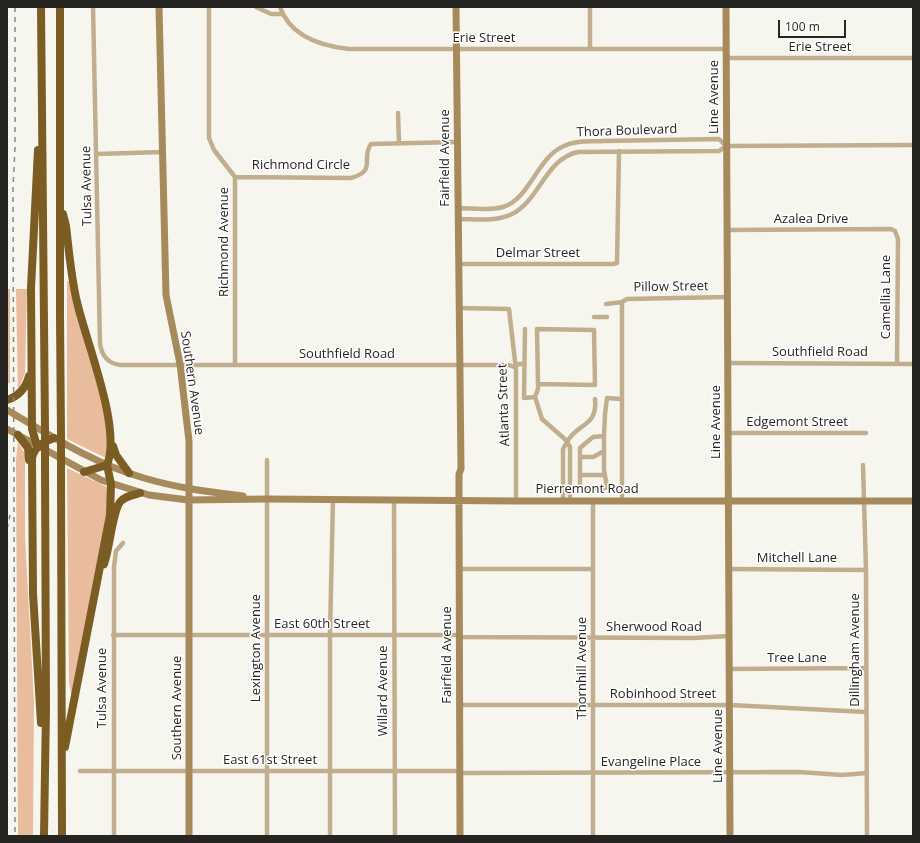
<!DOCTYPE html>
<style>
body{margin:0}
#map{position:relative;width:920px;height:843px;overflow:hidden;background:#f7f6ee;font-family:"Open Sans",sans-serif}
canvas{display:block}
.frame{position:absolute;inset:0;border:8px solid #262522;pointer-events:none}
.scale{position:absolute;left:778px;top:20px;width:68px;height:18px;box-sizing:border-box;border:2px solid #262522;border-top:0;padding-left:5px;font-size:12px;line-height:14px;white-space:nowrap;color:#262522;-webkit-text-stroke:3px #fff;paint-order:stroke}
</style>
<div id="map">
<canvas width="920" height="843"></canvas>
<div class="frame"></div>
<div class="scale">100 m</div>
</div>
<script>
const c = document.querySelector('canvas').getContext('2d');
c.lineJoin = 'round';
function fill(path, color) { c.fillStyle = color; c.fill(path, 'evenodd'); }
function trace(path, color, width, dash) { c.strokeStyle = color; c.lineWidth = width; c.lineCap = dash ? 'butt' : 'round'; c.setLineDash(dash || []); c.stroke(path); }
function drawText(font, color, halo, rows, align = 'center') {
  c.font = font + ' "Open Sans",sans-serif'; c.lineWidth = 3; c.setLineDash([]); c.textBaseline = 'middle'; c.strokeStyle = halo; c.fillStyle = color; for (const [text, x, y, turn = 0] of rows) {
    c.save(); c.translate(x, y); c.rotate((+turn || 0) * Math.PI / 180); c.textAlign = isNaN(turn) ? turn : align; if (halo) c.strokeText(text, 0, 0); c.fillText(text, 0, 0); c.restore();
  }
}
const green = new Path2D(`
 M7,111H8L7,179Z
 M67,281H69L108,425L106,458L67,439Z
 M7,289H10V383H8L7,398Z
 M16,289H27L25,373L18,391Z
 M18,442L25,454V537L34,702L33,836H18L16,460Z
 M67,468L109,488L108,506L73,694H71L69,682Z`);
const street = new Path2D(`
 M93,7L100,344C102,356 109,364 121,365H509L514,367L519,364H524
 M209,7V138L214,150L235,177V365
 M256,7L271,14H283
 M280,7C290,36 321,46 349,49H726
 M590,7V49
 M726,58H913
 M398,113L399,143
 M97,154L162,152
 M235,177L351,178C378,170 360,159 371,144L457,142
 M457,208C471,208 489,211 503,207C530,199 537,157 564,146C576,140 591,142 603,141C642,140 681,140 719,139L726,146
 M457,219C474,219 497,222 512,214C540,200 545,159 578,152L719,151L726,146L913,145
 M726,230L891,229L895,231L898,239L897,364
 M458,264H613L617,263L619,151
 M606,304L622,302
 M458,308L509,309L516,370V501
 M594,317H607
 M525,329L524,398L535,397L538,389V384L537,329L594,330L595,385L538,384
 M728,363L913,364
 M535,397L542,419L567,441
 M728,433H866
 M567,442C577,423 598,427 595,399
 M580,457H593L604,451
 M267,460V836
 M863,465L866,570L867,836
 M580,475H605
 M563,488H605L607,487L604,470V436L605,414L607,398L621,399
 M580,488V448L593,437L604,436
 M394,499L395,836
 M563,501V449L567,442L570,447V501
 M593,501V836
 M622,501V302L627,299L726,297
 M459,569H593
 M729,569L866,570
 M113,635H459
 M459,637L693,638L729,636
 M729,669L866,668
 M459,705H730L866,712
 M80,771H460
 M460,773L799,772L842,775L867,773
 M114,836V567L116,551L123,543
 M330,836V634L333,499`);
const secondary = new Path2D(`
 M159,7L166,295L180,364L189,441V836
 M456,7L461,469L459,474V500L460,836
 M726,7L730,836
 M7,410C51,436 94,464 144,478C177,488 210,492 243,496
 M7,429L101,480L149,495L188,500L268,499L516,501H913`);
const highway = new Path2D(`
 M41,7L45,428
 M60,7V318L61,435
 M63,214L66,226C69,251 71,277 77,302C86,342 122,428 107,465L84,472
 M7,400C19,396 26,388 29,376
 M18,435L28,448L29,460
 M37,446L32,429L31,288L38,150
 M113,446L116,455L129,473
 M61,470L62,836
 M104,564C110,548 112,513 120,502C125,496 133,495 140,493
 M41,723L33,594L32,458C35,446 43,442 54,438
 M65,747L110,515L111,484L107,465
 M44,836L46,707L45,461`);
const rail = new Path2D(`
 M15,7V148L13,188L15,836
 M7,529L10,515`);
const highwayBridge = new Path2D(`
 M45,461V428
 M61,470V435`);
const streetNames = [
 ["Erie Street",484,38],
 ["Erie Street",820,47],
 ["Line Avenue",714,97,-90],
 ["Thora Boulevard",627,131,-2],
 ["Fairfield Avenue",445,158,-90],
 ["Richmond Circle",301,165],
 ["Tulsa Avenue",87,186,-91],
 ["Azalea Drive",811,219],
 ["Richmond Avenue",224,242,-90],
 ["Delmar Street",538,253],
 ["Pillow Street",671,287,-1],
 ["Camellia Lane",886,297,-90],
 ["Southfield Road",820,352],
 ["Southfield Road",347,354],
 ["Southern Avenue",192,383,82],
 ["Atlanta Street",504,405,-92],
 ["Line Avenue",716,422,-90],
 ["Edgemont Street",797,422],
 ["Pierremont Road",587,489],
 ["Mitchell Lane",797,558],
 ["East 60th Street",322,624],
 ["Sherwood Road",654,627],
 ["Lexington Avenue",256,648,-90],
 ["Dillingham Avenue",855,650,-90],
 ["Fairfield Avenue",447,655,-90],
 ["Tree Lane",797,658],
 ["Thornhill Avenue",582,668,-90],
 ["Tulsa Avenue",102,688,-90],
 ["Willard Avenue",383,691,-90],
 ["Robinhood Street",663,694],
 ["Southern Avenue",177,708,-90],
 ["Line Avenue",718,746,-90],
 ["East 61st Street",270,760],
 ["Evangeline Place",651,762]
];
fill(green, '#e8bc9d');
trace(street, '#c0ae8f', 4.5);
trace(secondary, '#a68a5c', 7);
trace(highway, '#7b5c23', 8);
trace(rail, '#898883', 1.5, [5, 5]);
trace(highwayBridge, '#7b5c23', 8);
drawText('13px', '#262522', '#fff', streetNames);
</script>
